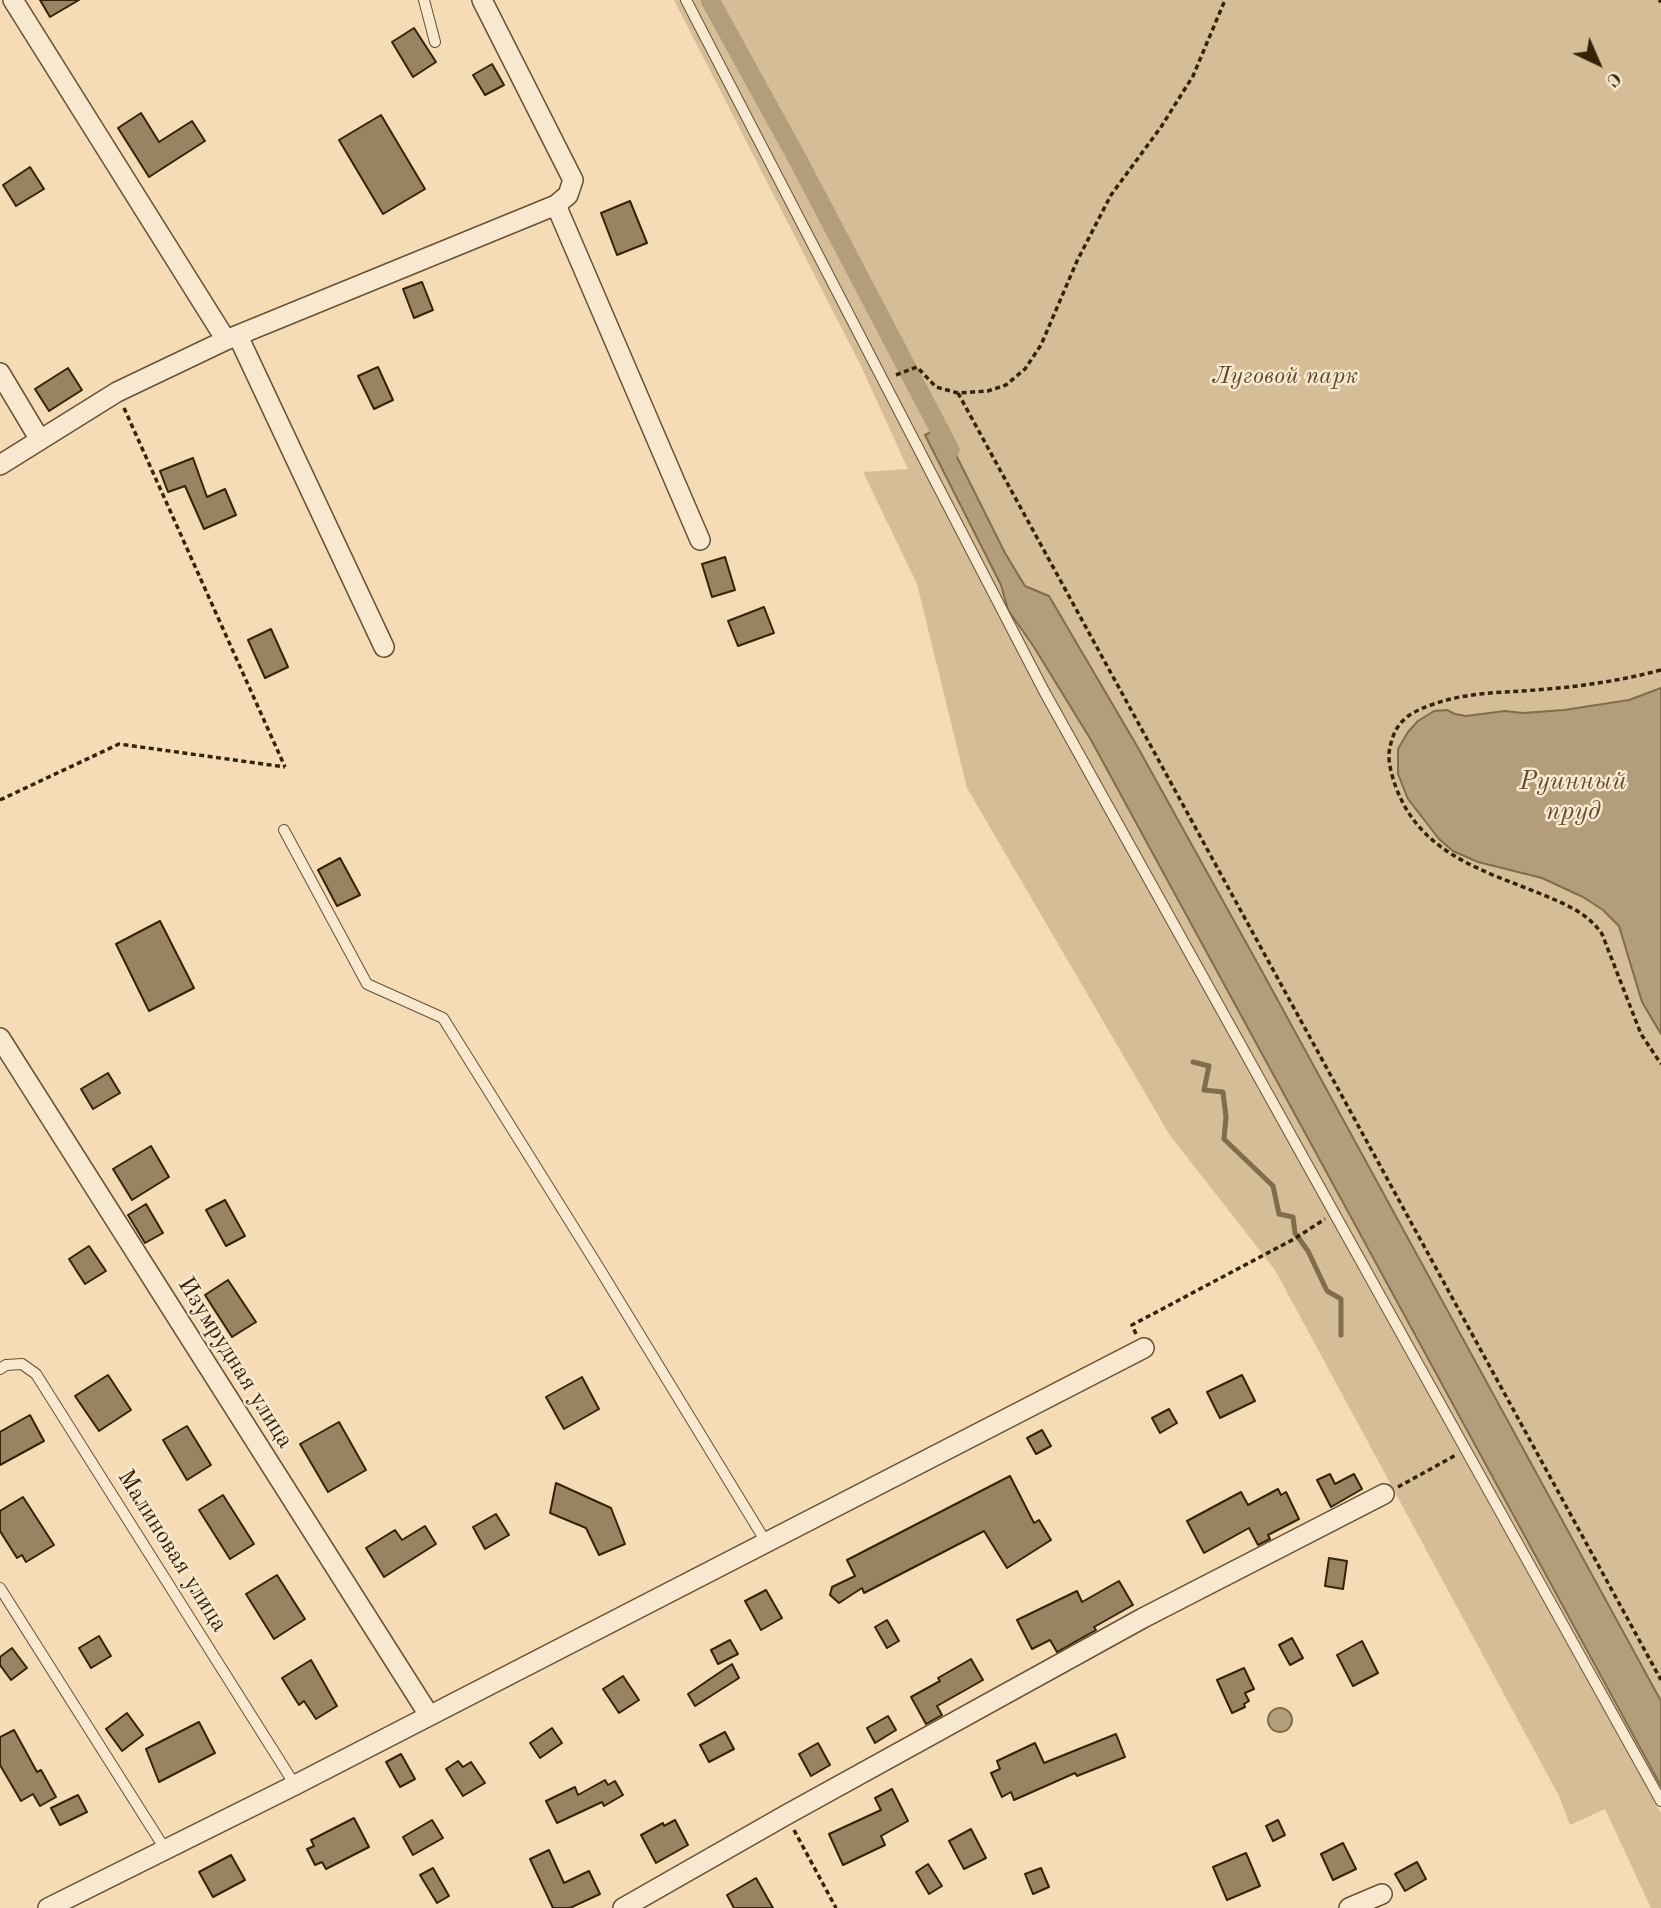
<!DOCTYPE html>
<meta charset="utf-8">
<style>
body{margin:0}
#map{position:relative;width:1661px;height:1908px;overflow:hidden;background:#f6dcb6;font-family:"Old Standard TT",serif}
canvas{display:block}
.north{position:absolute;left:1563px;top:28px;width:70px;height:70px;-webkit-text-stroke:5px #f9e8d0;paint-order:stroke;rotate:136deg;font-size:19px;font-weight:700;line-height:28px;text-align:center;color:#352307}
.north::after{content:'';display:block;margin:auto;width:24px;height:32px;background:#352307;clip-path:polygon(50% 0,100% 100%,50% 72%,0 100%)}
</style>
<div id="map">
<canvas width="1661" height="1908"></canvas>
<div class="north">С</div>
</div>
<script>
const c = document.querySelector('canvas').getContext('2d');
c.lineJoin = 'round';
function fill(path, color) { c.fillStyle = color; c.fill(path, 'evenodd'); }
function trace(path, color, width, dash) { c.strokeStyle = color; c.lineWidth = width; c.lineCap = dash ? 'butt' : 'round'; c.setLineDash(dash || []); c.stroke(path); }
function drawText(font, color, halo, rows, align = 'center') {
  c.font = font + ' "Old Standard TT",serif'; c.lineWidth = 5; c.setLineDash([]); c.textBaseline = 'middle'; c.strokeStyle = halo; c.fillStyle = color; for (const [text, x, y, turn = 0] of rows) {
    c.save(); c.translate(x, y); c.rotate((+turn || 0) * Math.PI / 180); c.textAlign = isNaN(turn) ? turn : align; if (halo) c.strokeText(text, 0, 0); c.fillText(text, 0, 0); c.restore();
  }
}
const green = new Path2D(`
 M674,0H1661V1807L1327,1213L1661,1813V1908H1651L1605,1809L1570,1825L1559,1796L1275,1270L1169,1134L967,788L917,584L863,472L908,469L861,366Z`);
const water = new Path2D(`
 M942,427L1005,553L1025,586L1049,596L1137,746L1264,975L1661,1701V1786L1091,740L1034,647L1008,610L1001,585L925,435Z
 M1661,688V1034L1642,1002L1619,926L1603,910L1583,897L1542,878L1478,862L1453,851L1439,839L1408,799L1398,774V749L1408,732L1418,721L1434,711L1447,710L1455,714L1466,716L1505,711L1523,713L1564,710L1629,700Z
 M1268 1720a12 12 0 1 1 24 0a12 12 0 1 1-24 0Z`);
const stream = new Path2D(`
 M1193,1062L1209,1066L1204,1090L1223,1092L1226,1117L1224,1139L1273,1186L1279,1214L1293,1217L1295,1233L1308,1251L1327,1291L1341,1299V1335`);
const canal = new Path2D(`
 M710,0L798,160L950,450`);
const building = new Path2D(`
 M40,0H79L50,17Z
 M414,28L436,62L413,77L392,42Z
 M492,64L504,85L485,95L473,75Z
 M141,113L159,142L192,121L205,141L149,177L118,128Z
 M381,115L425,189L383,214L339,140Z
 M30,167L44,189L16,206L3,185Z
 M630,201L647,243L617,255L601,213Z
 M422,282L433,310L414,318L403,289Z
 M378,367L393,400L374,409L358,376Z
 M68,368L82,390L49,411L35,389Z
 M193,458L207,497L225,489L236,515L204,529L185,486L168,492L160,471Z
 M725,557L735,590L712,597L702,564Z
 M764,607L774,633L738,646L728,621Z
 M271,629L288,667L265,678L248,640Z
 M340,858L360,895L337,906L318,870Z
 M160,921L194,988L149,1011L116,944Z
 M108,1073L120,1093L93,1109L81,1089Z
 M151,1146L169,1177L132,1200L113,1169Z
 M225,1200L245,1236L226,1246L206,1210Z
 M146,1204L163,1233L145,1243L128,1215Z
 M89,1246L106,1271L85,1284L69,1259Z
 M228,1280L256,1322L232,1337L205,1295Z
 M108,1375L131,1410L99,1431L75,1396Z
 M1242,1375L1255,1401L1220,1418L1207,1392Z
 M582,1377L599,1409L564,1429L546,1397Z
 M1169,1409L1177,1423L1160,1433L1152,1418Z
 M30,1415L44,1441L0,1465V1432Z
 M339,1422L366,1470L328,1492L300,1444Z
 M187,1426L211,1465L187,1480L163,1440Z
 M1042,1430L1051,1446L1036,1454L1027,1438Z
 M1330,1474L1335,1484L1354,1474L1362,1489L1331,1507L1317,1480Z
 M1010,1476L1034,1523L1039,1520L1051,1540L1007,1568L984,1531L864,1593L862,1588L839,1603L830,1595L832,1587L855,1576L847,1560Z
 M556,1483L611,1508L625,1544L599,1555L586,1528L550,1513Z
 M1278,1489L1281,1495L1286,1492L1299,1519L1268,1535L1270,1539L1258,1545L1249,1528L1204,1553L1187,1521L1241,1492L1248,1505Z
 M223,1495L254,1544L230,1559L199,1510Z
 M23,1497L54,1545L26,1562L22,1555L17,1558L0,1531V1511Z
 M496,1514L509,1535L485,1549L473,1527Z
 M425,1526L436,1544L384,1577L366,1548L395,1530L402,1540Z
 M1329,1558L1347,1561L1343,1589L1325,1586Z
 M277,1575L305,1619L274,1639L246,1594Z
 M1119,1581L1133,1605L1094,1627L1096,1630L1057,1652L1050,1640L1032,1649L1017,1620L1077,1591L1082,1602Z
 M766,1590L782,1618L761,1630L745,1601Z
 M887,1620L899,1641L887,1648L875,1627Z
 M99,1636L111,1656L91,1668L79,1648Z
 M1292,1638L1303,1658L1290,1665L1279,1645Z
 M730,1640L738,1654L718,1664L711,1650Z
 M1362,1641L1378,1673L1353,1686L1337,1655Z
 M12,1648L27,1668L11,1680L0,1665V1657Z
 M971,1659L983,1680L937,1706L942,1715L926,1724L911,1697L940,1681L938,1678Z
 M311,1660L337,1706L316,1719L304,1701L299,1705L282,1678Z
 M732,1664L739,1678L695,1706L688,1694Z
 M1244,1668L1254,1689L1245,1693L1249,1701L1244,1704L1245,1707L1232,1713L1217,1680Z
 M623,1676L639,1700L619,1713L603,1689Z
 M127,1713L143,1735L122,1751L106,1729Z
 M888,1716L896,1730L875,1743L867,1728Z
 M199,1722L215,1753L159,1782L146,1749Z
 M552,1728L562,1743L540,1758L530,1743Z
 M14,1730L37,1772L41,1770L56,1797L40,1806L33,1794L21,1801L0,1765V1737Z
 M725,1732L734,1749L709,1762L700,1745Z
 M1116,1734L1125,1757L1077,1776L1075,1773L1014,1800L1011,1792L1002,1797L991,1773L1000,1769L997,1761L1035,1743L1044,1763Z
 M818,1743L830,1765L811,1776L799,1754Z
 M401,1754L415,1779L400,1787L386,1762Z
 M458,1761L463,1767L471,1762L485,1783L463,1796L446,1769Z
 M605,1780L608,1785L615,1781L623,1795L604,1806L602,1802L557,1823L546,1801L575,1787L578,1795Z
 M892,1789L908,1821L881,1836L885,1845L843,1865L829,1834L881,1810L875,1798Z
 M78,1795L87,1812L60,1825L51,1808Z
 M354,1818L369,1847L326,1869L322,1862L315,1865L307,1849L314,1846L311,1840Z
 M432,1820L443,1838L413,1855L403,1837Z
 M675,1820L688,1845L656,1863L641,1835L663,1823L664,1826Z
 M1278,1820L1285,1835L1273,1841L1266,1826Z
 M971,1829L986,1858L964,1869L949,1841Z
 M1343,1843L1356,1869L1333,1880L1321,1854Z
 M549,1850L564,1883L589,1871L600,1894L570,1908H553L530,1859Z
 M1246,1853L1260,1886L1227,1900L1213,1867Z
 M231,1855L245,1880L213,1897L199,1872Z
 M1417,1862L1426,1879L1405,1891L1395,1874Z
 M928,1864L942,1886L929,1894L916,1872Z
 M433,1868L449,1896L437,1903L420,1875Z
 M1041,1868L1049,1887L1033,1894L1025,1874Z
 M756,1878L773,1908H734L727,1895Z`);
const path = new Path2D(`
 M1659,0L1661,2
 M896,375L917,367L936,387L958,393L988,391L1006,385L1025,369L1041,345L1077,261L1111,195L1161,127L1193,76L1225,0
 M958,393L1661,1680
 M124,408L285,767
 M1661,670C1619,681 1578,687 1535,690C1499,693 1466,692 1431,705C1405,714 1393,725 1389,753C1388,766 1395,787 1401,799C1428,856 1487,872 1541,894C1565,904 1588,913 1602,934L1641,1034L1661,1064
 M0,800L119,744L285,767
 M1136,1334L1132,1325L1294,1239L1325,1219
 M1398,1487L1456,1455
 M794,1830L836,1908`);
const lane = new Path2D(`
 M424,0L435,42
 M686,0L1044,691L1661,1801
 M284,830L367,984L443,1018L599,1268L766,1542
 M0,1369L6,1365L22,1364L36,1374L295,1785
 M0,1588L165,1849`);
const street = new Path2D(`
 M13,0L226,340
 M556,205L700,540
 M238,336L384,647
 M0,373L40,440
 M0,465L117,392L226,340L556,205L568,195L573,180L482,0
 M0,1038L429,1715
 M48,1908L295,1785L1144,1348
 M623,1908L786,1815L1143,1618L1384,1494
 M1349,1908L1382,1894`);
const parkNames = [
 ["Луговой парк",1285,377]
];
const streetNames = [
 ["Изумрудная улица",235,1363,58],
 ["Малиновая улица",172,1551,58]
];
const waterNames = [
 ["Руинный",1573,782],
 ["пруд",1573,812]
];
fill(green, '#d5bd98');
fill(water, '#b49d7a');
trace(water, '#816c4c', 2);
trace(stream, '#816c4c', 5);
trace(canal, '#b49d7a', 19);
fill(building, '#998362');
trace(building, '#352307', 2);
trace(lane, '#655133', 12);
trace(street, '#655133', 22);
trace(path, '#352307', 3.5, [5, 3.5]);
trace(lane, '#f9e8d0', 10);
trace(street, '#f9e8d0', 19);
drawText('italic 24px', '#5d4a2b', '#f9e8d0', parkNames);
drawText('24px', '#352307', '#f9e8d0', streetNames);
drawText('italic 26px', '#614e2f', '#f9e8d0', waterNames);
</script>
